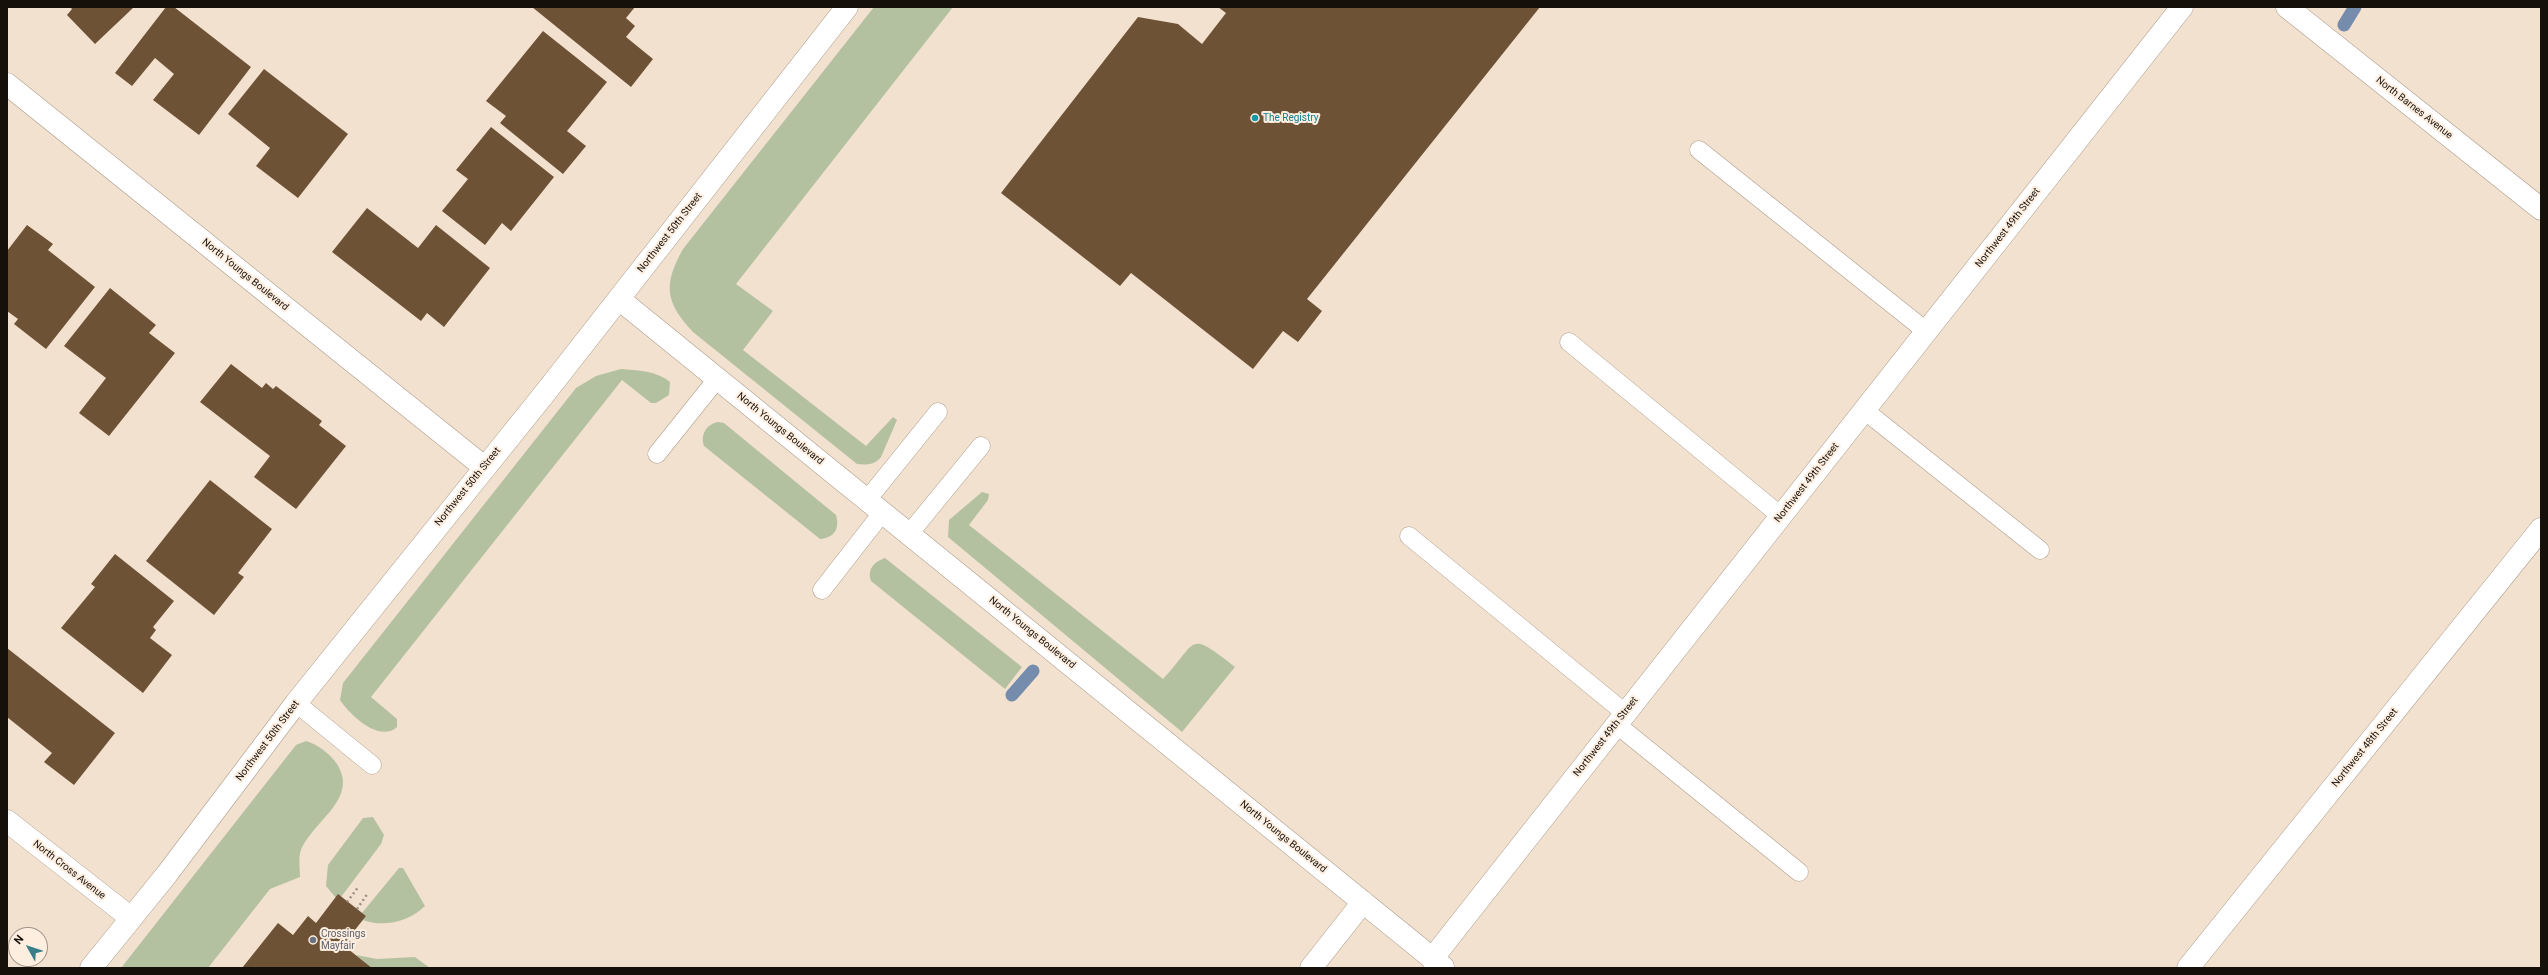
<!DOCTYPE html>
<style>
body{margin:0}
#map{position:relative;width:2548px;height:975px;overflow:hidden;background:#f2e1cf;font-family:Roboto,sans-serif}
canvas{display:block}
.frame{position:absolute;inset:0;border:8px solid #16100a;pointer-events:none}
.north{position:absolute;left:8px;top:927px;width:40px;height:40px;box-sizing:border-box;background:#fdeee0;border:1px solid #a1958a;border-radius:50%;rotate:309deg;font-size:11px;font-weight:700;line-height:16px;text-align:center;color:#16100a}
.north::after{content:'';display:block;margin:auto;width:14px;height:18px;background:#387f89;clip-path:polygon(50% 0,100% 100%,50% 72%,0 100%)}
</style>
<div id="map">
<canvas width="2548" height="975"></canvas>
<div class="frame"></div>
<div class="north">N</div>
</div>
<script>
const c = document.querySelector('canvas').getContext('2d');
c.lineJoin = 'round';
function fill(path, color) { c.fillStyle = color; c.fill(path, 'evenodd'); }
function trace(path, color, width, dash) { c.strokeStyle = color; c.lineWidth = width; c.lineCap = dash ? 'butt' : 'round'; c.setLineDash(dash || []); c.stroke(path); }
function drawText(font, color, halo, rows, align = 'center') {
  c.font = font + ' Roboto,sans-serif'; c.lineWidth = 4; c.setLineDash([]); c.textBaseline = 'middle'; c.strokeStyle = halo; c.fillStyle = color; for (const [text, x, y, turn = 0] of rows) {
    c.save(); c.translate(x, y); c.rotate((+turn || 0) * Math.PI / 180); c.textAlign = isNaN(turn) ? turn : align; if (halo) c.strokeText(text, 0, 0); c.fillText(text, 0, 0); c.restore();
  }
}
const green = new Path2D(`
 M874,7H953L736,284L773,311L743,350L866,446L893,417L897,420L881,457C875,465 866,465 857,464L693,332C665,302 663,285 683,249Z
 M621,369C637,370 657,371 670,382L669,395L656,403H651L622,380L371,697L397,719V727C379,743 350,715 340,700L343,683L576,388L596,376Z
 M718,422L724,423L836,515C840,529 834,538 820,539L704,446C700,434 707,424 718,422Z
 M982,492L989,494L988,500L969,525L1163,679C1199,641 1186,629 1235,667L1182,732L948,537L949,520Z
 M885,558L1022,667L1005,689L871,581C867,569 874,562 885,558Z
 M306,741C319,745 329,753 337,764C359,799 314,820 301,850C298,857 300,869 300,877L270,889L208,968H121L296,745Z
 M373,817L384,835L381,844L341,897L336,898L326,886L328,865L363,818Z
 M399,868H403L425,906C410,921 384,928 363,920L366,916L362,913Z
 M356,955L377,959L415,957L430,968H372Z`);
const stream = new Path2D(`
 M2344,25L2355,7
 M1012,695L1033,671`);
const building = new Path2D(`
 M70,7H134L95,44L67,15L72,9Z
 M166,7H174L251,67L199,135L153,100L174,74L155,58L132,86L115,73Z
 M532,7H635L626,18L635,26L626,37L653,59L631,87Z
 M1218,7H1540L1307,299L1322,311L1298,342L1283,331L1253,369L1131,273L1120,286L1001,193L1138,17L1178,24L1202,44L1226,13Z
 M543,31L607,82L567,131L586,146L563,174L500,123L506,116L486,101Z
 M264,69L348,134L298,198L256,166L270,148L228,114Z
 M491,127L554,177L511,231L502,223L485,245L442,211L468,179L456,170Z
 M367,208L418,248L436,225L490,268L444,327L427,313L421,321L332,252Z
 M27,225L53,244L48,250L95,287L46,349L14,324L18,319L7,311V251Z
 M110,288L156,325L149,333L175,353L109,436L79,413L106,378L64,346Z
 M231,364L262,388L266,383L273,389L276,386L322,421L319,425L346,446L296,509L254,477L270,456L200,402Z
 M210,480L272,529L238,573L244,577L214,615L146,561Z
 M115,554L174,601L153,627L156,630L150,638L172,655L143,693L61,628L95,587L91,584Z
 M7,648L115,733L74,785L44,762L52,753L7,717Z
 M338,894L366,916L343,945L372,968H242L278,923L293,935L308,916L316,923Z`);
const path = new Path2D(`
 M347,902L359,886
 M357,909L368,893`);
const lane = new Path2D(`
 M1699,150L1926,331
 M1569,342L1781,516
 M1864,410L2040,550
 M657,454L717,379
 M867,500L938,412
 M909,534L981,446
 M1409,536L1625,713
 M822,590L882,513
 M296,703L372,765
 M1616,724L1799,872`);
const street = new Path2D(`
 M7,84L484,467
 M619,299L1443,967
 M7,821L131,918
 M1432,959L2182,7
 M1311,968L1363,902
 M2188,968L2541,529`);
const secondary = new Path2D(`
 M2287,7L2541,209
 M91,968L167,874L296,703L549,388L847,7`);
const markers = [
 [1255,118,4,"#0f9aa8"],
 [313,940,4,"#6b7280"]
];
const streetNames = [
 ["North Barnes Avenue",2414,108,38],
 ["Northwest 49th Street",2008,228,-52],
 ["Northwest 50th Street",670,233,-52],
 ["North Youngs Boulevard",245,275,39],
 ["North Youngs Boulevard",780,429,39],
 ["Northwest 49th Street",1807,483,-52],
 ["Northwest 50th Street",468,487,-51],
 ["North Youngs Boulevard",1032,633,39],
 ["Northwest 49th Street",1606,737,-52],
 ["Northwest 50th Street",268,741,-53],
 ["Northwest 48th Street",2365,748,-51],
 ["North Youngs Boulevard",1283,837,39],
 ["North Cross Avenue",69,870,38]
];
const cultureNames = [
 ["The Registry",1263,118]
];
const worshipNames = [
 ["Crossings",321,934],
 ["Mayfair",321,946]
];
fill(green, '#b4c1a0');
trace(stream, '#758cad', 13);
fill(building, '#6e5235');
trace(lane, '#ad9d8c', 19);
trace(street, '#ad9d8c', 23);
trace(secondary, '#ad9d8c', 23);
trace(path, '#998d7f', 2.5, [2, 3]);
trace(lane, '#fff', 18);
trace(street, '#fff', 22);
trace(secondary, '#fff', 22);
for (const [x, y, r, color] of markers) { const dot = new Path2D(); dot.arc(x, y, r, 0, 2 * Math.PI); c.fillStyle = color; c.fill(dot); trace(dot, '#fdeee0', 1.5); }
drawText('10px', '#16100a', '#fdeee0', streetNames);
drawText('10px', '#0d838f', '#fdeee0', cultureNames, 'left');
drawText('10px', '#5b616d', '#fdeee0', worshipNames, 'left');
</script>
